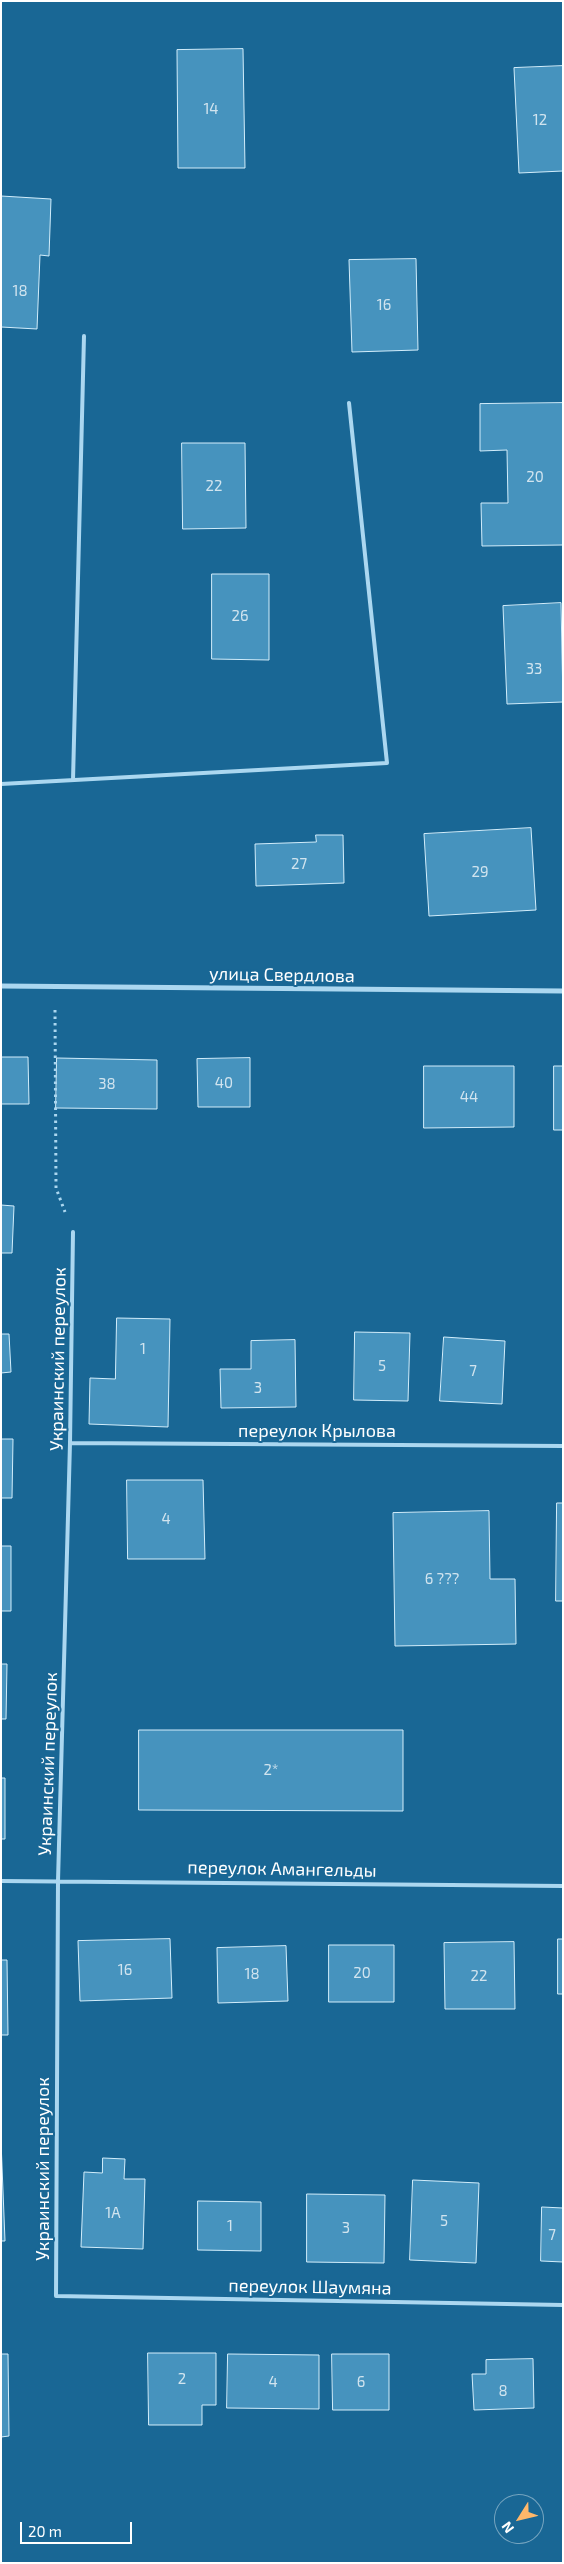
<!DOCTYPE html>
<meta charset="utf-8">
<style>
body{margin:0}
#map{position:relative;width:564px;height:2564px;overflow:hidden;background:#196795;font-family:"Exo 2",sans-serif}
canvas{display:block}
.frame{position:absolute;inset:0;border:2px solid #fff;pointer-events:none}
.north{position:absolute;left:494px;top:2494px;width:50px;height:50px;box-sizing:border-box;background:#196795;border:1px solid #75a4bf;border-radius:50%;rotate:234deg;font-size:14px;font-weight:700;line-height:20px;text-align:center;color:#fff}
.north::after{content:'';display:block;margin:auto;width:18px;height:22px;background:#ffb76a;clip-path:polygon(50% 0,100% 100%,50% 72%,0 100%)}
.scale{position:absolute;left:20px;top:2522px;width:112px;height:22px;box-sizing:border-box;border:2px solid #fff;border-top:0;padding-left:6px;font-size:15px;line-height:18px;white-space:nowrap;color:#fff;-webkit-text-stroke:4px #196795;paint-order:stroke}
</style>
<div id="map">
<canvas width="564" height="2564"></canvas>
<div class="frame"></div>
<div class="north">N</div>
<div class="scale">20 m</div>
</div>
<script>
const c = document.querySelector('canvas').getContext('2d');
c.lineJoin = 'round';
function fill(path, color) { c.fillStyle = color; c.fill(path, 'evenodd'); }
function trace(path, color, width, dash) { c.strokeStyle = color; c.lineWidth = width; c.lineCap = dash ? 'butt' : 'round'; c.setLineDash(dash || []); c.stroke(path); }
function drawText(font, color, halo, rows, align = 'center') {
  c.font = font + ' "Exo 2",sans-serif'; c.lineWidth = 4; c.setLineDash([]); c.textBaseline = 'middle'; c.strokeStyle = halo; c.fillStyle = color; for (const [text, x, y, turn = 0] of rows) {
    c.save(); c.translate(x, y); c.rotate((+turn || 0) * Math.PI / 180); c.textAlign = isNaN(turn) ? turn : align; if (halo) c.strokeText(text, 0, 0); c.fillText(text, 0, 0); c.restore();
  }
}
const building = new Path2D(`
 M243,49L245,168H178L177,50Z
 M563,66V171L519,173L514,68Z
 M1,196L51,199L49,256L40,255L37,329L1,327Z
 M416,259L418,350L352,352L349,260Z
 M563,403V545L482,546L481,503H508L507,450L480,451V404Z
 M182,443H245L246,528L183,529Z
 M212,574H269V660L212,659Z
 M561,603L563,702L507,704L503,606Z
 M531,828L536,910L429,916L424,834Z
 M316,835H343L344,883L256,886L255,844L316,842Z
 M1,1057H28L29,1104H1Z
 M57,1058L157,1060V1109L56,1108Z
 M250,1058V1107H198L197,1059Z
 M424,1066H514V1127L424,1128Z
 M554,1066H563V1130H554Z
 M1,1205L14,1206L12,1253H1Z
 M117,1318L170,1319L168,1427L89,1424L90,1378L115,1379Z
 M355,1332L410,1333L408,1401L354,1400Z
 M1,1334H9L11,1372L1,1373Z
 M444,1337L505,1341L502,1404L440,1401Z
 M295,1340L296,1407L221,1408L220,1369H251V1341Z
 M1,1439H13L12,1498H1Z
 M127,1480H203L205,1559H128Z
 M557,1503H563V1601H556Z
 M489,1511L490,1579H515L516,1644L395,1646L393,1513Z
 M1,1546H11V1611H1Z
 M1,1664H7L6,1719H1Z
 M139,1730H403V1811L139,1810Z
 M1,1778H5V1839H1Z
 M170,1939L172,1998L80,2001L78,1941Z
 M558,1939H563V1994H558Z
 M514,1942L515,2009H445L444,1943Z
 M329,1945H394V2002H329Z
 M286,1946L288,2001L218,2003L217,1948Z
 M1,1960H7L8,2035H1Z
 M1,2141L5,2241H1Z
 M103,2158L125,2159L124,2179H145L143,2249L81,2247L84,2172L102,2173Z
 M413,2180L479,2183L476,2263L410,2260Z
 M307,2194L385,2195L384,2263L307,2262Z
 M198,2201L261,2202V2251L198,2250Z
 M542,2207L563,2208V2262L541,2261Z
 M148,2353H216V2405H202V2425H149Z
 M1,2354H8L9,2436L1,2437Z
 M228,2354L319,2355V2409L227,2408Z
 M332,2354H389V2410H333Z
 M533,2359L534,2408L474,2410L472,2374H486V2360Z`);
const path = new Path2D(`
 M55,1010L56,1188L65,1212`);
const lane = new Path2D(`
 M73,780L84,336
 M1,784L387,763L349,403
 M73,1232L70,1443L58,1881L56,2296L563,2305
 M70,1443L563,1446
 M1,1881L563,1886`);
const street = new Path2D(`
 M1,986L563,991`);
const numberNames = [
 ["14",211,109],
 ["12",540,120],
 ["18",20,291],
 ["16",384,305],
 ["20",535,477],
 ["22",214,486],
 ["26",240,616],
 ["33",534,669],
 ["27",299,864],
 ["29",480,872],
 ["40",224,1083],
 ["38",107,1084],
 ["44",469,1097],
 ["1",143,1349],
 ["5",382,1366],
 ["7",473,1371],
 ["3",258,1388],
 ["4",166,1519],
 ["6 ???",442,1579],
 ["2*",271,1770],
 ["16",125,1970],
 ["20",362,1973],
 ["18",252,1974],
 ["22",479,1976],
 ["1А",113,2213],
 ["5",444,2221],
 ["1",230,2226],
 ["3",346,2228],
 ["7",552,2235],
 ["2",182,2379],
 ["4",273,2382],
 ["6",361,2382],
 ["8",503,2391]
];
const streetNames = [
 ["улица Свердлова",282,975,1],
 ["Украинский переулок",58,1359,-89],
 ["переулок Крылова",317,1431],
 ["Украинский переулок",48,1764,-88],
 ["переулок Амангельды",282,1869,1],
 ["Украинский переулок",43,2169,-90],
 ["переулок Шаумяна",310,2287,1]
];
fill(building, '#4693be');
trace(building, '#d2edfb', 1);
trace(path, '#abd7f0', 3, [2.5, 4]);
trace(lane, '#abd7f0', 4);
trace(street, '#abd7f0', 5);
drawText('15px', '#d1e4ef', null, numberNames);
drawText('18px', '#fff', '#196795', streetNames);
</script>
